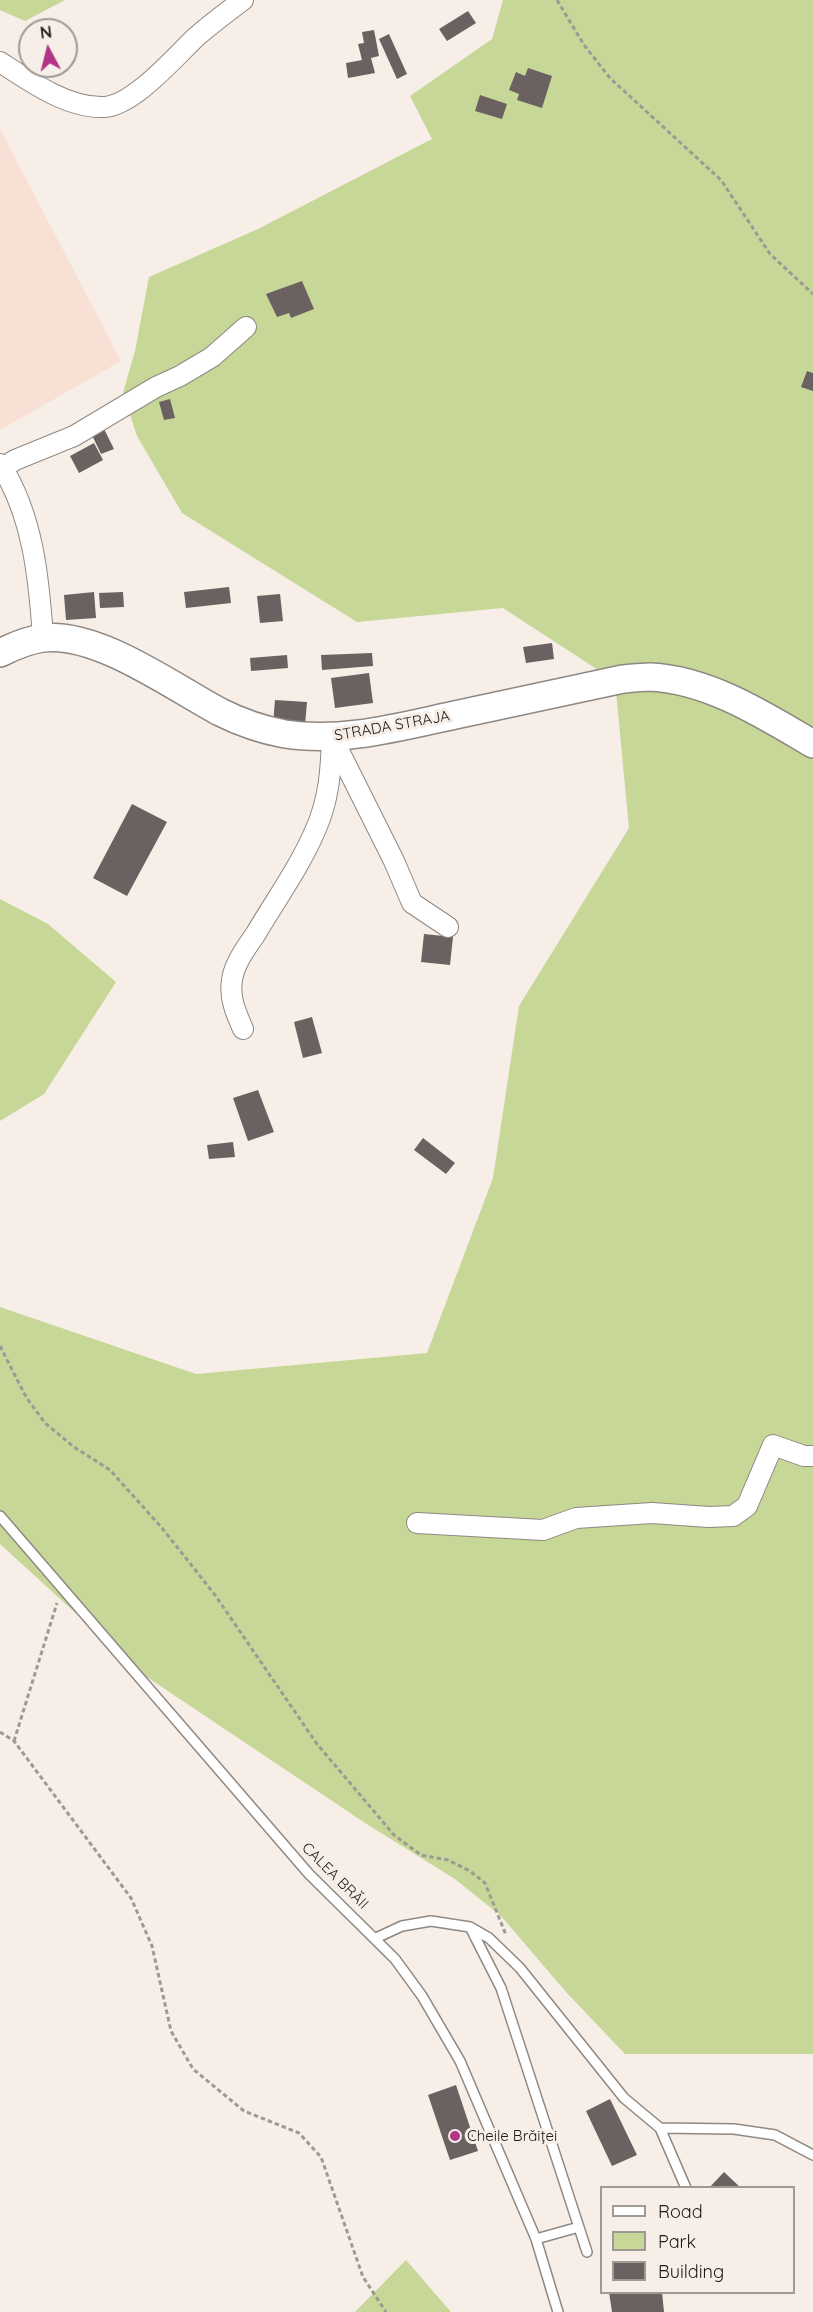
<!DOCTYPE html>
<meta charset="utf-8">
<style>
body{margin:0}
#map{position:relative;width:813px;height:2312px;overflow:hidden;background:#f6eee7;font-family:Quicksand,sans-serif}
canvas{display:block}
.legend{position:absolute;left:600px;top:2186px;width:195px;height:108px;box-sizing:border-box;background:#f6eee7;border:2px solid #9f9994;margin:0;padding:8px 10px;list-style:none;font-size:18px;color:#1c1917}
.legend li{display:flex;align-items:center;gap:12px;height:30px}
.legend b{width:30px;border:2px solid #9f9994}
.north{position:absolute;left:18px;top:18px;width:60px;height:60px;box-sizing:border-box;background:#f6eee7;border:2px solid #9f9994;border-radius:50%;rotate:353deg;font-size:16px;font-weight:700;line-height:24px;text-align:center;color:#1c1917}
.north::after{content:'';display:block;margin:auto;width:21px;height:27px;background:#b13485;clip-path:polygon(50% 0,100% 100%,50% 72%,0 100%)}
</style>
<div id="map">
<canvas width="813" height="2312"></canvas>
<ul class="legend">
<li><b style="height:8px;background:#fff"></b>Road</li>
<li><b style="height:16px;background:#c7d797"></b>Park</li>
<li><b style="height:16px;background:#6a6160"></b>Building</li>
</ul>
<div class="north">N</div>
</div>
<script>
const c = document.querySelector('canvas').getContext('2d');
c.lineJoin = 'round';
function fill(path, color) { c.fillStyle = color; c.fill(path, 'evenodd'); }
function trace(path, color, width, dash) { c.strokeStyle = color; c.lineWidth = width; c.lineCap = dash ? 'butt' : 'round'; c.setLineDash(dash || []); c.stroke(path); }
function drawText(font, color, halo, rows, align = 'center') {
  c.font = font + ' Quicksand,sans-serif'; c.lineWidth = 6; c.setLineDash([]); c.textBaseline = 'middle'; c.strokeStyle = halo; c.fillStyle = color; for (const [text, x, y, turn = 0] of rows) {
    c.save(); c.translate(x, y); c.rotate((+turn || 0) * Math.PI / 180); c.textAlign = isNaN(turn) ? turn : align; if (halo) c.strokeText(text, 0, 0); c.fillText(text, 0, 0); c.restore();
  }
}
const industrial = new Path2D(`
 M0,129L121,361L0,430Z`);
const green = new Path2D(`
 M0,0H65L25,21L0,10Z
 M503,0H813V2054H625L566,1992L501,1916L455,1879L365,1823L141,1673L0,1544V1307L196,1374L427,1353L493,1178L519,1006L629,828L615,681L503,608L357,622L182,513L137,436L123,393L135,351L149,277L258,229L432,139L410,96L492,39Z
 M0,899L48,924L116,982L44,1094L0,1121Z
 M406,2260L451,2312H355Z`);
const building = new Path2D(`
 M468,11L476,23L447,41L439,29Z
 M374,30L379,56L371,58L375,73L348,78L346,63L362,60L358,44L364,43L362,32Z
 M389,34L407,74L397,79L379,39Z
 M528,68L552,76L542,108L517,100L519,94L509,90L516,72L525,76Z
 M480,95L507,104L502,119L475,111Z
 M302,281L314,309L291,318L289,313L277,317L266,294Z
 M807,371L813,373V391L801,387Z
 M170,399L175,418L164,420L159,402Z
 M102,425L114,449L101,454L90,431Z
 M94,443L103,460L79,473L70,456Z
 M229,587L231,603L186,608L184,592Z
 M94,592L96,618L66,620L64,595Z
 M123,592L124,607L100,608L99,593Z
 M280,594L283,621L260,623L257,596Z
 M552,643L554,659L526,663L523,647Z
 M372,653L373,666L322,670L321,655Z
 M287,655L288,668L251,671L250,658Z
 M369,673L373,703L335,708L331,678Z
 M275,700L307,702L305,725L273,723Z
 M132,804L167,822L127,896L93,878Z
 M424,934L453,937L450,965L421,962Z
 M312,1017L322,1053L303,1058L294,1022Z
 M258,1090L274,1132L248,1141L233,1098Z
 M423,1138L455,1163L446,1174L414,1150Z
 M233,1142L235,1157L209,1159L207,1145Z
 M456,2085L478,2151L450,2160L428,2095Z
 M610,2099L637,2155L612,2166L586,2111Z
 M724,2172L741,2188H709Z
 M609,2292H662L664,2312H612Z`);
const path = new Path2D(`
 M557,0L584,45L610,78L721,180L770,254L813,294
 M0,1346L26,1397L45,1423L74,1447L110,1470L162,1528L215,1595L317,1744L394,1835L421,1855L448,1860L470,1871L485,1883L506,1935
 M0,1732L14,1741L131,1898L152,1946L171,2031L193,2069L244,2111L299,2133L321,2157L363,2277L386,2312
 M14,1741L57,1603`);
const lane = new Path2D(`
 M0,1516L309,1874L395,1959L422,1996L460,2061L536,2239L558,2312
 M470,1927L501,1988L587,2252
 M376,1938L402,1926L431,1921L470,1927L489,1938L520,1968L624,2098L660,2128L686,2188
 M660,2128L734,2129L775,2135L813,2155
 M536,2239L579,2227`);
const street = new Path2D(`
 M0,62C29,81 67,108 103,107C132,107 175,57 196,37C211,24 227,12 243,0
 M0,464C33,515 39,578 43,638
 M3,468L15,460L74,436L156,387L180,376L212,357L246,327
 M333,739L394,861L412,903L448,927
 M243,1029C236,1013 229,998 232,980C234,964 246,948 255,935C275,901 299,868 315,831C329,800 331,771 332,737
 M417,1523L543,1530L576,1518L652,1513L709,1517L733,1516L747,1506L773,1445L804,1456H813`);
const secondary = new Path2D(`
 M0,653C14,646 28,640 43,638C97,631 173,687 220,712C240,722 263,730 285,734C342,743 399,727 455,715C511,703 567,691 623,679C633,678 642,677 651,677C709,680 764,715 813,744`);
const markers = [
 [455,2136,6,"#b13485"]
];
const streetNames = [
 ["STRADA STRAJA",392,726,-10],
 ["CALEA BRĂII",335,1876,45]
];
const poiNames = [
 ["Cheile Brăiței",467,2136]
];
fill(industrial, '#f8e0d5');
fill(green, '#c7d797');
fill(building, '#6a6160');
trace(lane, '#8f8882', 12);
trace(street, '#8f8882', 22);
trace(secondary, '#8f8882', 30);
trace(path, '#9f9994', 3, [4.5, 3]);
trace(lane, '#fff', 9);
trace(street, '#fff', 20);
trace(secondary, '#fff', 27);
for (const [x, y, r, color] of markers) { const dot = new Path2D(); dot.arc(x, y, r, 0, 2 * Math.PI); c.fillStyle = color; c.fill(dot); trace(dot, '#f6eee7', 2); }
drawText('15px', '#1c1917', '#f6eee7', streetNames);
drawText('15px', '#1c1917', '#f6eee7', poiNames, 'left');
</script>
